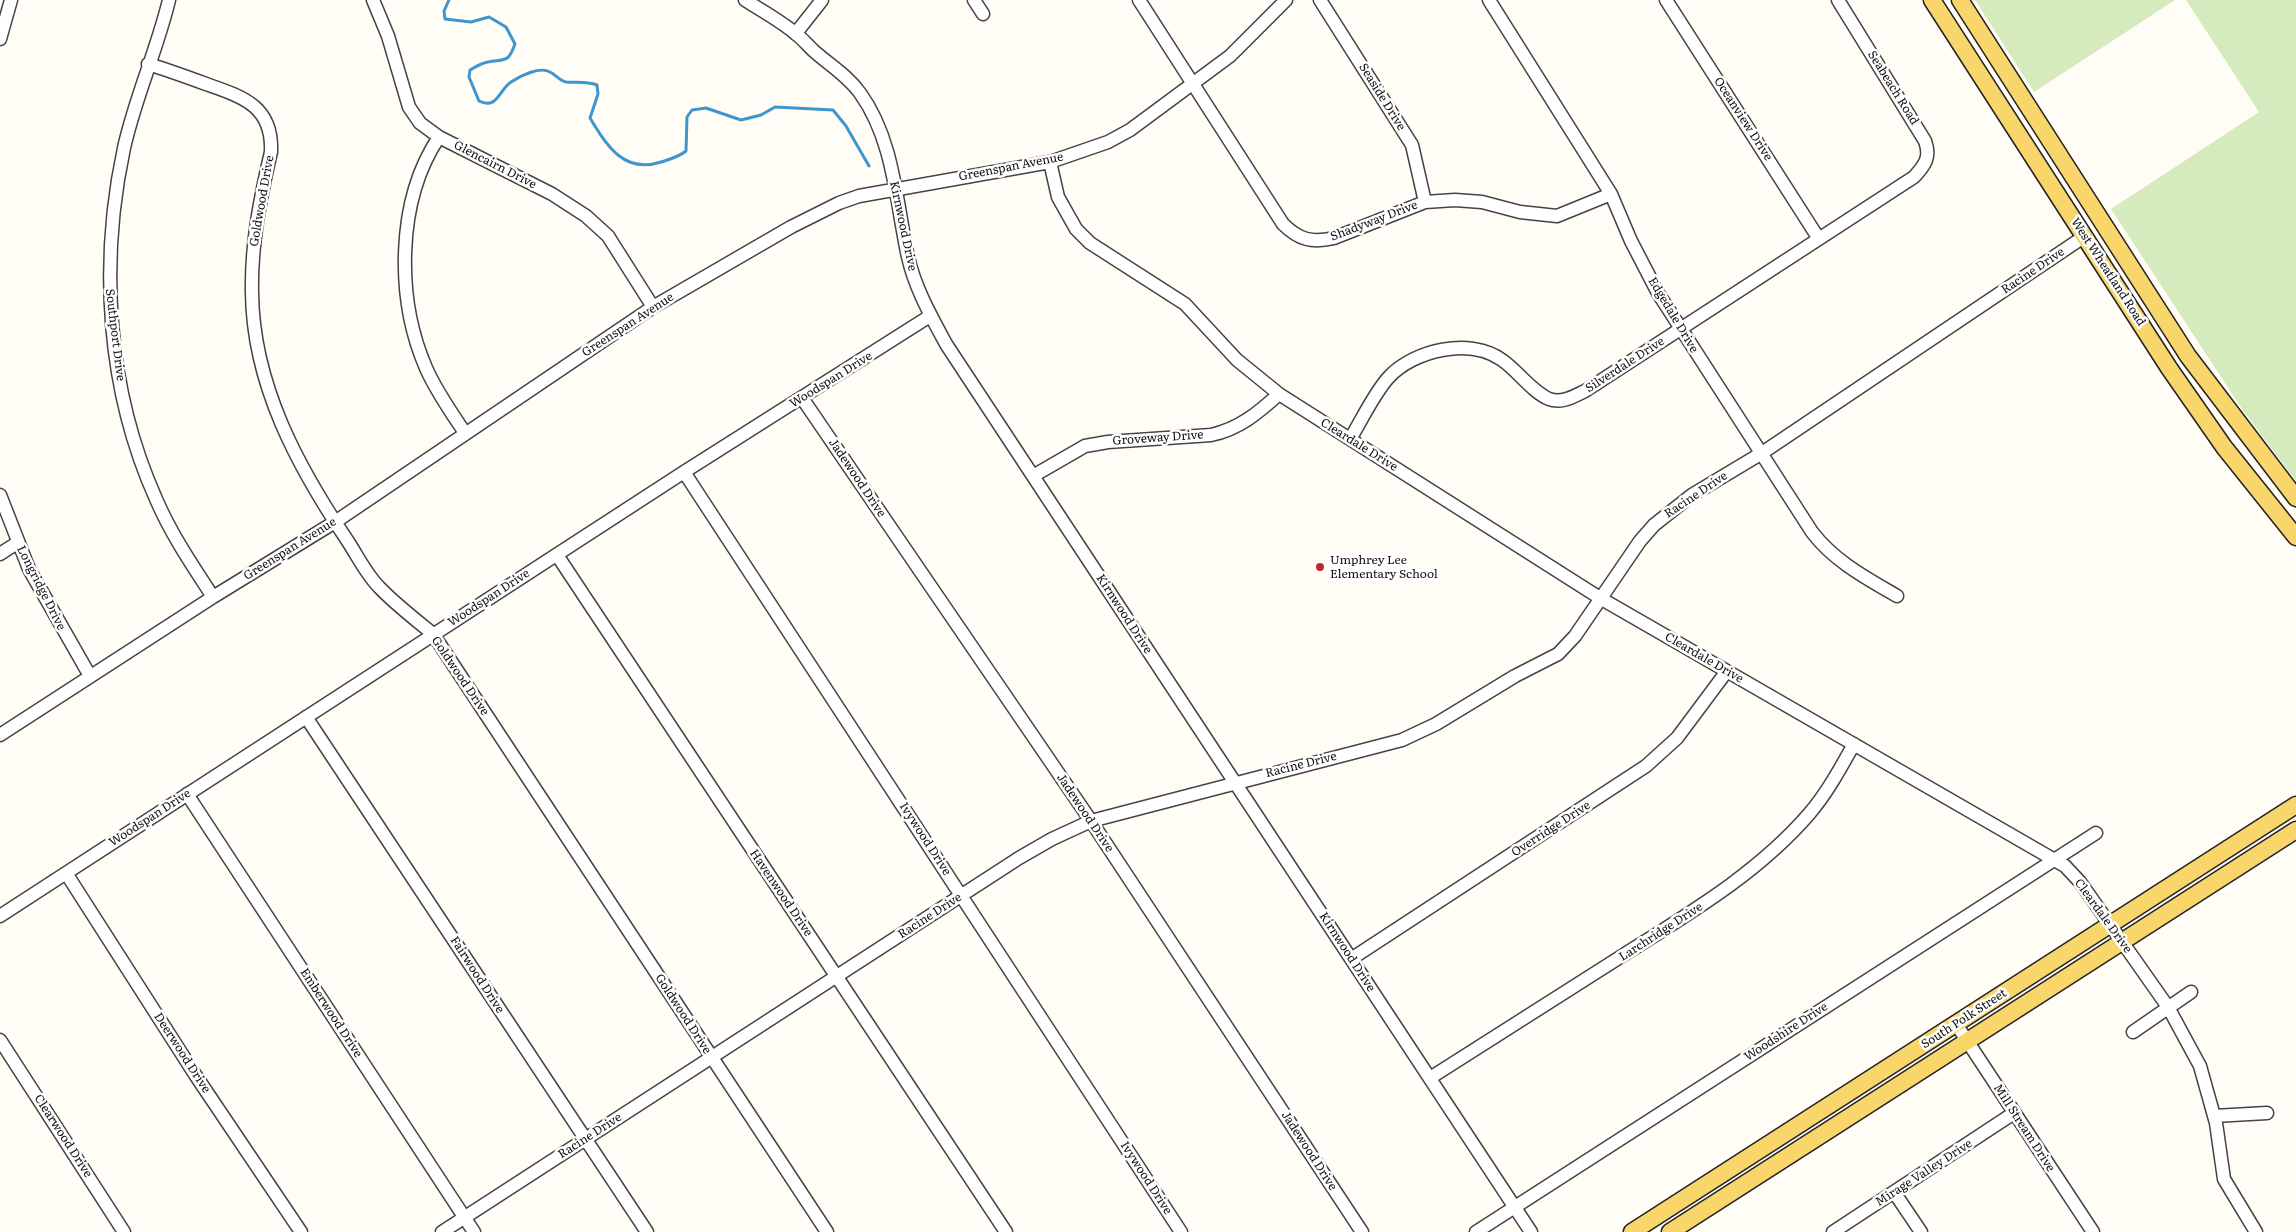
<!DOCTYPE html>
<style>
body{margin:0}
canvas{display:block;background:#fffdf5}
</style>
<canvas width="2296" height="1232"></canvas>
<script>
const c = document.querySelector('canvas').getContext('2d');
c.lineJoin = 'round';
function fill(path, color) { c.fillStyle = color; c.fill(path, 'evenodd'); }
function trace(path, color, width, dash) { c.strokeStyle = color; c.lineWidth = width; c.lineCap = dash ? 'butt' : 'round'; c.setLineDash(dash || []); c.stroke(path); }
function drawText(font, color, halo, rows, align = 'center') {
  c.font = font + ' Literata,serif'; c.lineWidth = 5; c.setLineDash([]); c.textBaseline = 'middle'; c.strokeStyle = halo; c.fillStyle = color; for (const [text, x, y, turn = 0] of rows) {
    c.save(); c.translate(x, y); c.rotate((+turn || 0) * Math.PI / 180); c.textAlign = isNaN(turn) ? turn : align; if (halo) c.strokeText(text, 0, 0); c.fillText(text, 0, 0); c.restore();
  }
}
const green = new Path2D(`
 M1975,0H2175L2034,92Z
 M2186,0H2296V481L2242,409L2111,209L2259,112Z`);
const stream = new Path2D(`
 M449,0L444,11L445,19L471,22L489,17L506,27L515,44C508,63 506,59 488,62C482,63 475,67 470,70L469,77L479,101C497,110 499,90 511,82C520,76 540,66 550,72C556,75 560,81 566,82C577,83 586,81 597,85L598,94L590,118C607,146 624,174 661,162C670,159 679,157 686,151L687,117L692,110L706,108L741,120L761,115L775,107L833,110L846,126L869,166`);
const minor = new Path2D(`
 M169,0C157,50 135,98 124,148C99,264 107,390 156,499C171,534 192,565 213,597
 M373,0L388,36L409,107L420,123L439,137L552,194L586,216L608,236L653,307
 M745,0C762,11 781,21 796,34C803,39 809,47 815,52C831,66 848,76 860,93C894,140 896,202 908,257C915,288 931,316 946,344L1531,1232
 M974,0L983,14
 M1139,0L1283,224C1299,240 1312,243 1334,238L1425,202L1455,200L1482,202L1520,212L1557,216L1611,194
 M1320,0L1412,145L1425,202
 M1489,0L1611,194L1631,241L1658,293L1812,532C1834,561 1866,578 1897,596
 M1666,0L1819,239
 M796,33L822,0
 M0,39L11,0
 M148,64C168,70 187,77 206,84C243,97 273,106 271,152C260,199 251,244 252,293C253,385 298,467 347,540C357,555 366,574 379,587C395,604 415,619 433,634L827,1232
 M439,137C396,201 396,299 426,368C436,391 451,412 465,433
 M1050,162L1058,197L1076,229L1090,243L1185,304L1237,360L1279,394L1600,598L2065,866L2080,882L2168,1007L2200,1066L2216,1123L2224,1179L2256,1232
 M802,398L1091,821L1362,1232
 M1350,439C1362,420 1374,393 1389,377C1414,350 1470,337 1502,360C1518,371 1531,391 1549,399C1562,404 1574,396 1585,391L1914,177C1925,165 1931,157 1925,141L1838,0
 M684,472L1181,1232
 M1033,476L1085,446L1108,442L1211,435C1239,429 1258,413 1279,394
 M0,495L29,569L90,676
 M0,554L17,543
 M557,555L1006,1232
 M306,717L647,1232
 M0,735L213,597L335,522L653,307L791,227L839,203L859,196L1050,162L1108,142L1130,130L1230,56L1286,0
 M187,794L474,1232
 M66,873L196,1076L301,1232
 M0,916L684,472L930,316
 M1351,959L1646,766L1677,738L1727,671
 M1956,1024L2093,1232
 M2133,1032L2191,992
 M0,1040L124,1232
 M1430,1078C1495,1037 1560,996 1625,954C1690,913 1758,873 1809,814C1827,793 1840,769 1854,744
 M2214,1116L2267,1113
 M1894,1192L1921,1232
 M442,1232L1019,858L1052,839L1091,821L1402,740L1436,724L1515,676L1558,654L1575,636L1640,541L1654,525L1692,495L1762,453L2085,236
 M1476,1232L2096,833
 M1833,1232L2014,1113`);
const major = new Path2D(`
 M1932,0L2169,368L2224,447L2296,537
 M1960,0L2188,356L2296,498
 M1632,1232L2296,805
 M1670,1232L2296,830`);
const markers = [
 [1320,567,5,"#c4262e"]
];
const streetNames = [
 ["Seabeach Road",1893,88,58],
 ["Seaside Drive",1382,97,58],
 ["Oceanview Drive",1743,119,57],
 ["Glencairn Drive",495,165,27],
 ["Greenspan Avenue",1011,167,-11],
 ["Goldwood Drive",262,201,-80],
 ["Shadyway Drive",1374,221,-21],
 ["Kirnwood Drive",903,226,78],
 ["Racine Drive",2033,271,-34],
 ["West Wheatland Road",2108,272,57],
 ["Edgedale Drive",1673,315,59],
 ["Greenspan Avenue",628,325,-33],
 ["Southport Drive",115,335,83],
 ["Silverdale Drive",1625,365,-33],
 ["Woodspan Drive",831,380,-32],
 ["Groveway Drive",1158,438,-4],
 ["Cleardale Drive",1359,445,32],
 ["Jadewood Drive",857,478,56],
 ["Racine Drive",1696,495,-34],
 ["Greenspan Avenue",290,549,-32],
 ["Longridge Drive",41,588,63],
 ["Woodspan Drive",489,598,-33],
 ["Kirnwood Drive",1124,614,57],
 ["Cleardale Drive",1704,658,30],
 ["Goldwood Drive",460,676,56],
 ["Racine Drive",1301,765,-14],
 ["Jadewood Drive",1085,813,56],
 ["Woodspan Drive",150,818,-33],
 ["Overridge Drive",1551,829,-33],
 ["Ivywood Drive",925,839,57],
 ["Havenwood Drive",781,893,56],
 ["Racine Drive",930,916,-33],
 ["Cleardale Drive",2103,916,54],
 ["Larchridge Drive",1661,932,-33],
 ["Kirnwood Drive",1347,952,57],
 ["Fairwood Drive",477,975,57],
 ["Emberwood Drive",331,1013,57],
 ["Goldwood Drive",683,1014,57],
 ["South Polk Street",1964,1019,-33],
 ["Woodshire Drive",1786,1032,-33],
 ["Deerwood Drive",182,1053,57],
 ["Mill Stream Drive",2024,1128,57],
 ["Clearwood Drive",63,1136,57],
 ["Racine Drive",590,1136,-33],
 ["Jadewood Drive",1309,1151,57],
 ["Mirage Valley Drive",1924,1173,-33],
 ["Ivywood Drive",1146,1178,57]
];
const poiNames = [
 ["Umphrey Lee",1330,560],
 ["Elementary School",1330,574]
];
fill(green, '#d5ebbd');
trace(stream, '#3f96cf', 3);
trace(minor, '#444', 15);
trace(major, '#222', 19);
trace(minor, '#fff', 12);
trace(major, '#f9d66b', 16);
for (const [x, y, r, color] of markers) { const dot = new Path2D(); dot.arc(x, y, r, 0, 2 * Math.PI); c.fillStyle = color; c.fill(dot); trace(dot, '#fff', 2); }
drawText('12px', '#111', '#fff', streetNames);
drawText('12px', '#111', '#fff', poiNames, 'left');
</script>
